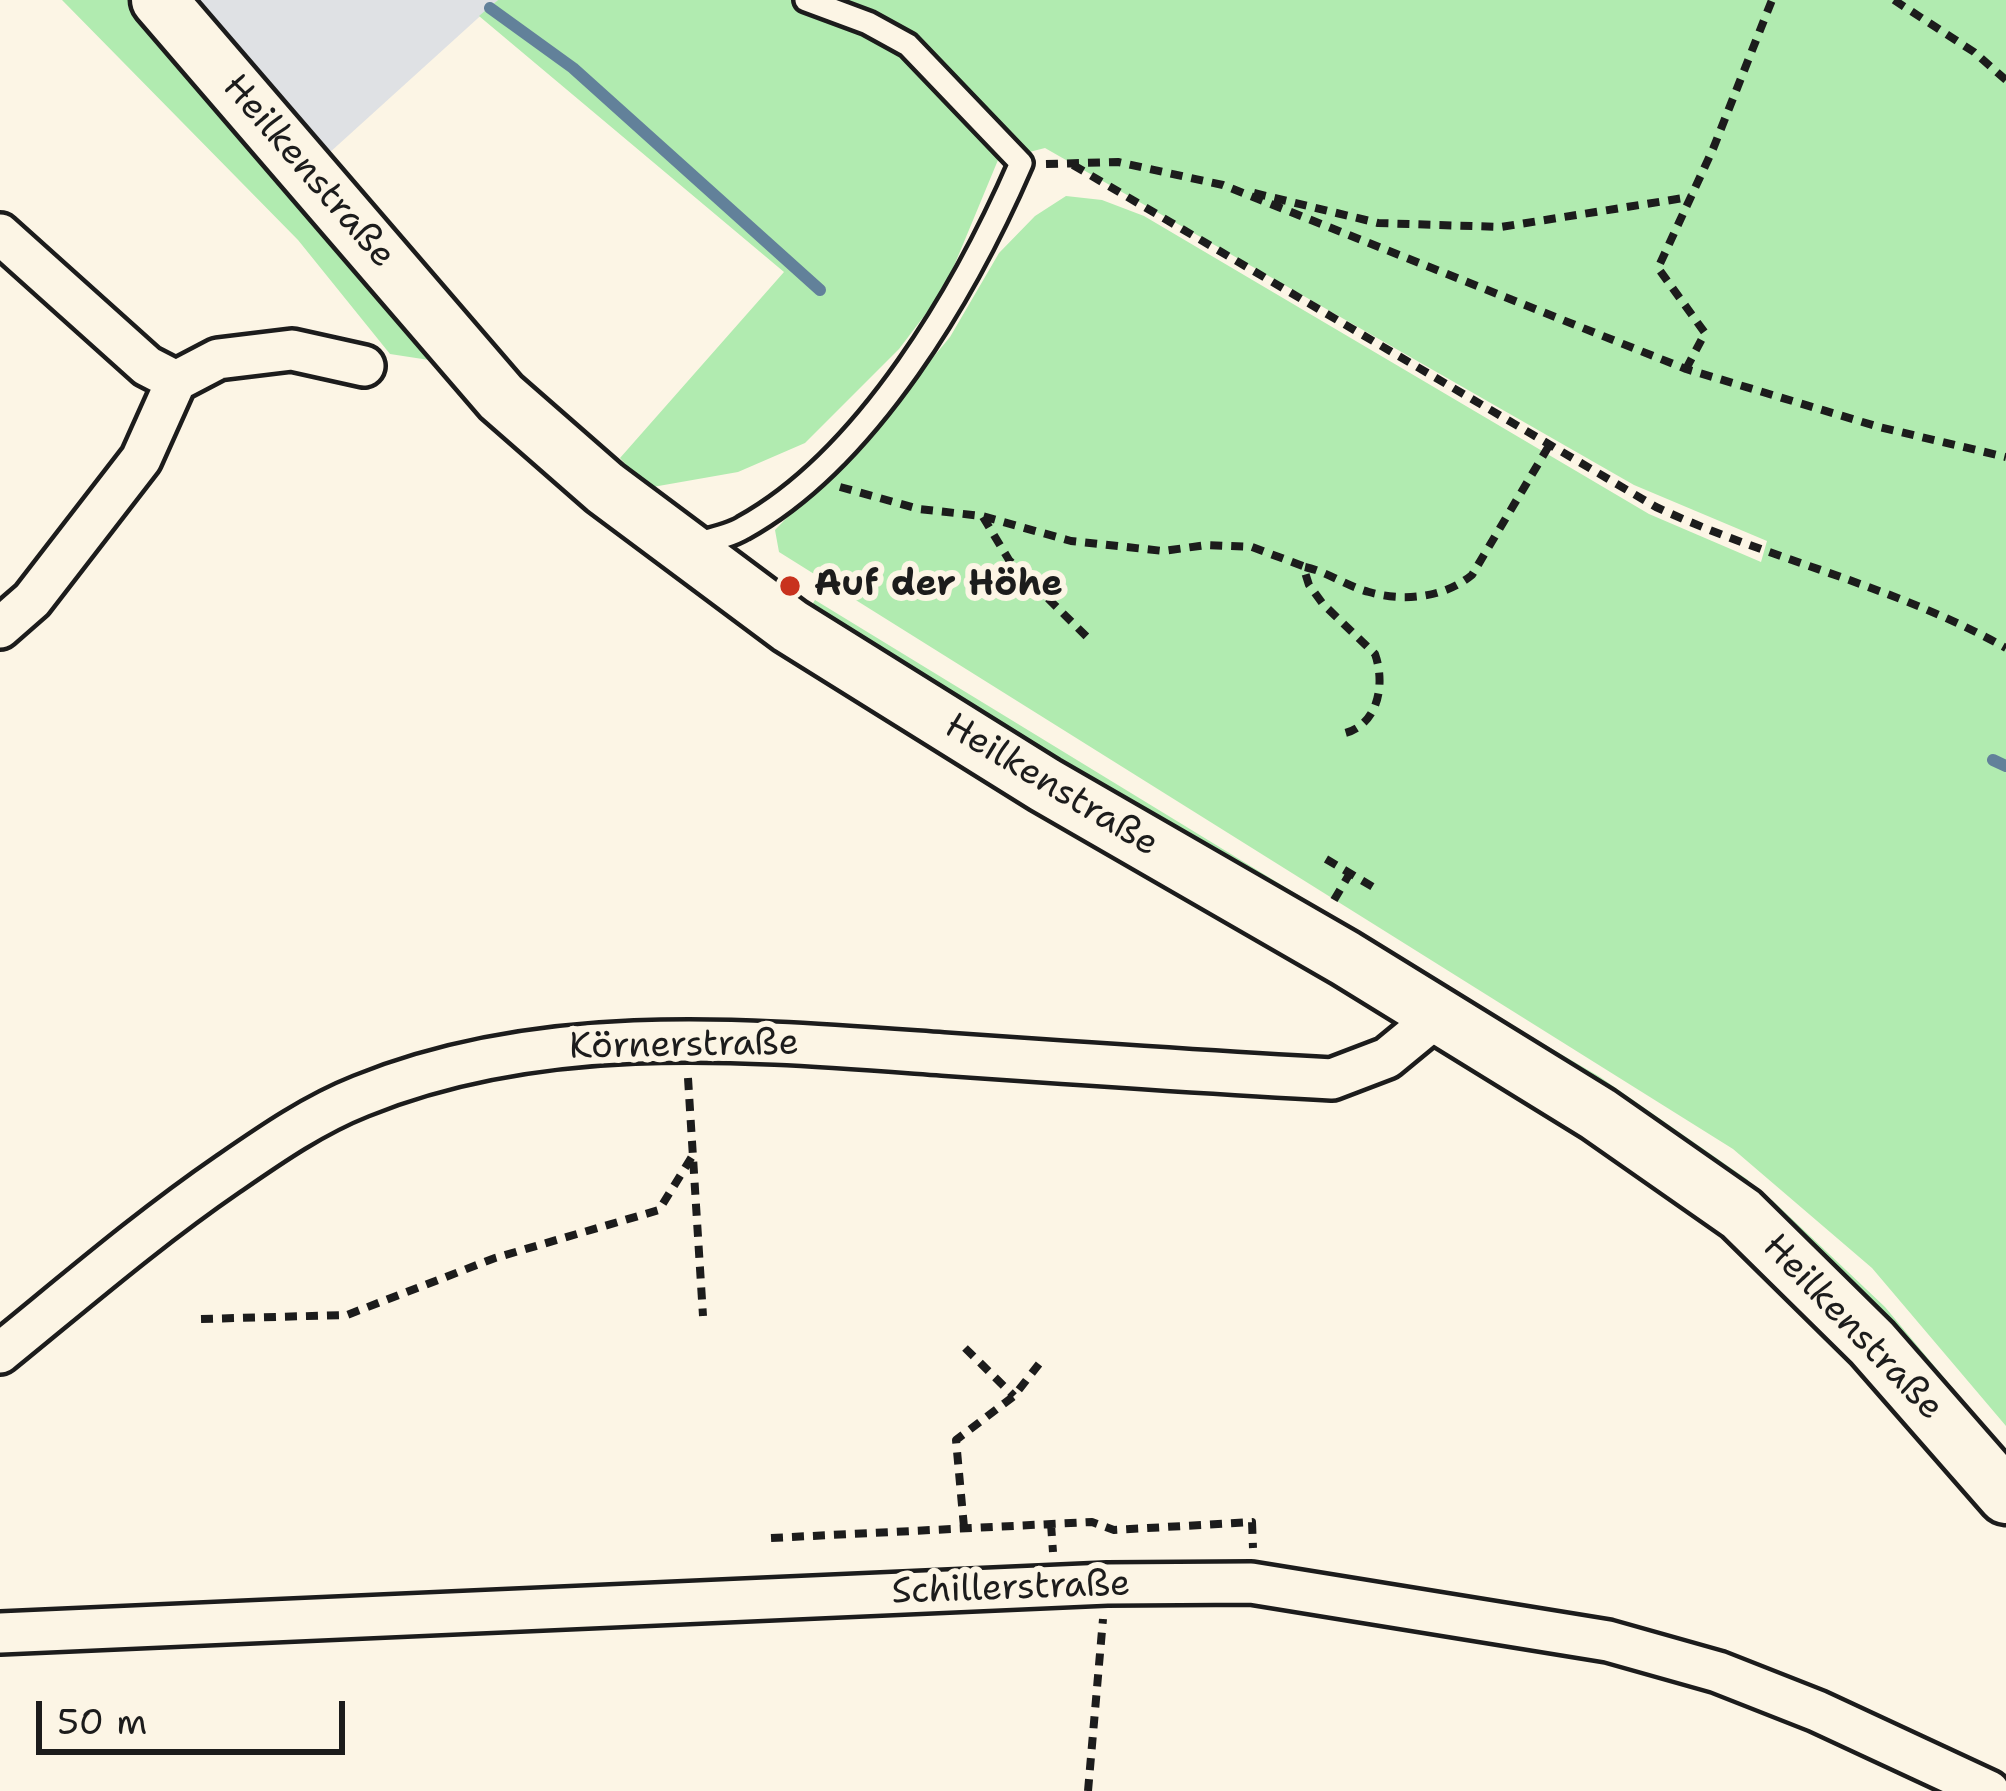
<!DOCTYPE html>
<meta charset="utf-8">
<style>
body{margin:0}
#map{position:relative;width:2006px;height:1791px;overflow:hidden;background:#fcf5e5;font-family:"Shantell Sans",sans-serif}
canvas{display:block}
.scale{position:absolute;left:36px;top:1701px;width:309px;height:54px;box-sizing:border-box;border:6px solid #1c1c1c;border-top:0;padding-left:15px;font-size:36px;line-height:42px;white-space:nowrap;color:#1c1c1c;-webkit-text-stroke:9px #fcf5e5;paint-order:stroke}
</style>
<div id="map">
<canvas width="2006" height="1791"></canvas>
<div class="scale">50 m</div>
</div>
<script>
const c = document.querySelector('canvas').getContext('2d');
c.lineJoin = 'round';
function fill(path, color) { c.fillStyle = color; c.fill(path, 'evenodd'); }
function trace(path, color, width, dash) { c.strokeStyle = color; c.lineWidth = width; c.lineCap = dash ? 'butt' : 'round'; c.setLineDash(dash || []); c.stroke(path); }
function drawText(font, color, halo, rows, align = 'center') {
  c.font = font + ' "Shantell Sans",sans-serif'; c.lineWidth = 12; c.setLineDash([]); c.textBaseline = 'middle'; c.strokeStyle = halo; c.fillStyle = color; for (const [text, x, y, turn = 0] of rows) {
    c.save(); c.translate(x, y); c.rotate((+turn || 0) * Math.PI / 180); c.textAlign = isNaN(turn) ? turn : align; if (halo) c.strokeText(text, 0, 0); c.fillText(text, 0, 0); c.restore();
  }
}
const built = new Path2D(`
 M194,0H498L328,154Z`);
const green = new Path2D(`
 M62,0H130L427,351L429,360L390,354L298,240Z
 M498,0H2006V1426L1872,1268L1733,1149L779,552L775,530L875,427L950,337L999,253L1035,216L1066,196L1102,200L1144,216L1649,514L1761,562L1767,541L1634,485L1045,148L998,160L944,290L899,349L805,443L738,472L647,488L620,458L784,272L479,16Z
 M815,600L1352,928L1347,940L809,610Z
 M1366,940L1600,1077L1748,1180L1751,1188L1747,1196Z
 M1766,1200H1772L1885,1307L2006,1452V1471Z`);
const stream = new Path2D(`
 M490,8L573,68L820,290
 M1993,760L2006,766`);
const path = new Path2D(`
 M1894,0L1974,52L2006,80
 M1046,164L1118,162L1223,185L1686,369L1879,427L2006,457
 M1073,165L1656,507C1770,560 1896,586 2006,648
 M1254,193L1378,223L1501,227L1690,197
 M1686,369L1705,333L1658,268L1713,149L1772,0
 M840,487L919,509L982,516L1071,541L1163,551L1207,545L1252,547L1303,566L1309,585L1323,604L1375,654C1386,685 1378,727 1341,734
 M983,517L1009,560L1090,640
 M1305,567C1328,572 1346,586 1369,592C1403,602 1444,598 1472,575L1550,444
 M1326,859L1373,887
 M1334,900L1350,873
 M688,1078L703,1316
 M201,1319L347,1315L495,1258L659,1210L693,1155
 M965,1348L1014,1396
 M1051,1524L1053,1552
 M964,1527L956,1440L1014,1396L1039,1364
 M771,1538L1092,1522L1114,1530L1252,1522L1253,1548
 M1088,1791L1103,1619`);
const lane = new Path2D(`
 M690,545C708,540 728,537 743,528C868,459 966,290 1021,163L908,45L868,23L806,0`);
const street = new Path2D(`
 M0,234L147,366L176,381
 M0,628L32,600L141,459L176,381L218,359L292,350L364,366
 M0,1353C75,1292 148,1229 228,1174C270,1145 313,1115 361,1096C546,1021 748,1040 943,1054C1072,1063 1202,1072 1332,1079L1387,1058L1438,1016
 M0,1633L1107,1584L1251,1583L1608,1641L1718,1672L1817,1711L1989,1791`);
const secondary = new Path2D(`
 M159,0L501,397L605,488L790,626L1045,785L1345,958L1598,1114L1741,1214L1872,1343L2006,1496`);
const markers = [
 [790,586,12,"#c8321e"]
];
const streetNames = [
 ["Heilkenstraße",308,172,49],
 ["Heilkenstraße",1051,786,31],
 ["Körnerstraße",684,1046,-1],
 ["Heilkenstraße",1852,1328,46],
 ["Schillerstraße",1011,1589,-2]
];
const poiNames = [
 ["Auf der Höhe",814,586]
];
fill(built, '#dfe1e4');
fill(green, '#b1ebb0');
trace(stream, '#62819a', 12);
trace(lane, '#1c1c1c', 30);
trace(street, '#1c1c1c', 48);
trace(secondary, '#1c1c1c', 63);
trace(path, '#1c1c1c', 8, [12, 9]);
trace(lane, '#fcf5e5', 21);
trace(street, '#fcf5e5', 39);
trace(secondary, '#fcf5e5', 54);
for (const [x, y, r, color] of markers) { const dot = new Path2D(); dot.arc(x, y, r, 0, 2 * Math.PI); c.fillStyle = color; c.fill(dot); trace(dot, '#fcf5e5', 4.5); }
drawText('36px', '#1c1c1c', '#fcf5e5', streetNames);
drawText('bold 36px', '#1c1c1c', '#fcf5e5', poiNames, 'left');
</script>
